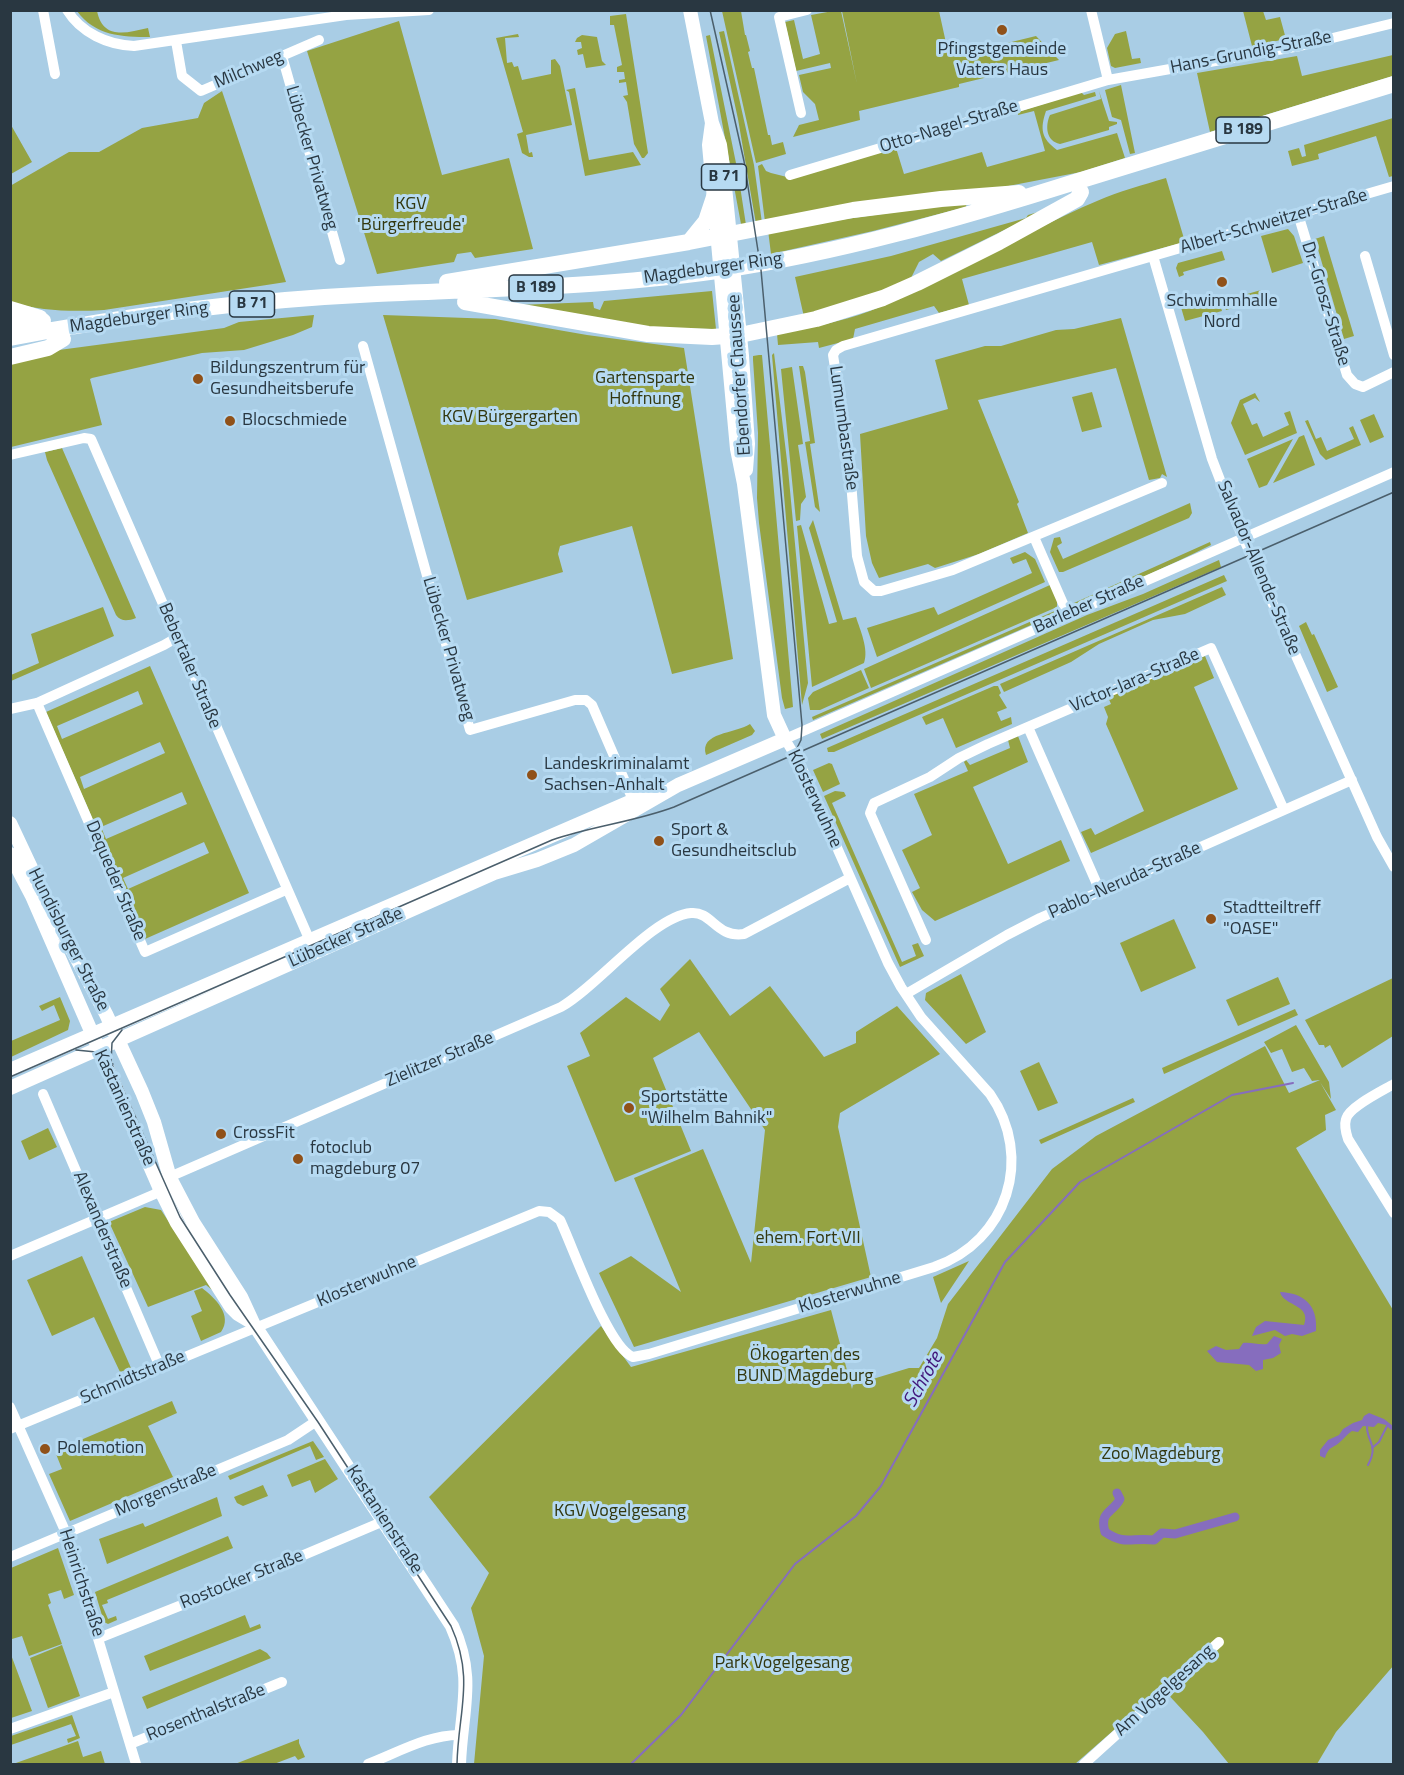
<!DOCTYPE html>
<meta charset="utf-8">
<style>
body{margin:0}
#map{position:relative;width:1404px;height:1775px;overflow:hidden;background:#a9cde5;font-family:"Titillium Web",sans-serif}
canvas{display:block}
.frame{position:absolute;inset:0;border:12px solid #293741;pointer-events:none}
</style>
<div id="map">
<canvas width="1404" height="1775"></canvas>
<div class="frame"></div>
</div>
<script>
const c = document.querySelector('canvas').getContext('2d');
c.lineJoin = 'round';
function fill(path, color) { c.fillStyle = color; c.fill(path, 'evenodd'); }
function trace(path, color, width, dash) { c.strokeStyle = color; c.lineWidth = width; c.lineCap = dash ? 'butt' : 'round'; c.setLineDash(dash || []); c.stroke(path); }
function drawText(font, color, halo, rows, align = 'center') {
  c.font = font + ' "Titillium Web",sans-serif'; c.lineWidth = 6; c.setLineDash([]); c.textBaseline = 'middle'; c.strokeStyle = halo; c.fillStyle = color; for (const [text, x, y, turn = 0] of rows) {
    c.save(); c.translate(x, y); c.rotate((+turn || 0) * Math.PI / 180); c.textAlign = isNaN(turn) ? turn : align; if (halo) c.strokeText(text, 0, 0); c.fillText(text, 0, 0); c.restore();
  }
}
const green = new Path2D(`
 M77,11H97C103,40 126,33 148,28L150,37C122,37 95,36 77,11Z
 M722,11H741L745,35H746L750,51L748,52L752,68H754L768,135H770L772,145L783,142L786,154L756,163Z
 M833,11H841L857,84L842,11H939L948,52L990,42L991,47L1036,36L1059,60L959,84V87L859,111L860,120L793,137L799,125L819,120L815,104L803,92L799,75L831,68L830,63L796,71L785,22L794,20L803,59L820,54L811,15Z
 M1243,11H1263L1266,20L1280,17L1286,39L1252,46Z
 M626,14L648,153L644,158H642L634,144L627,102L623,96L628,95L626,82L619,83V80L625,79L624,72H617V67L622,65L614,25H610V16Z
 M399,21L442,175L509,158L533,249L475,258L471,252L457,254L454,262L377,274L307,51Z
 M724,31L754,165L762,223L756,224L738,119L719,32Z
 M1126,31L1132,59L1140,58L1141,63L1115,68L1111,66L1107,48L1115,34Z
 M518,34L519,37L505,38L507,63L512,62L514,67L518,66L522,80L551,74V60L555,59L560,66L572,125L526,135L529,153L532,152L533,157H529L522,153L517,134L523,132L496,38Z
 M582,35L597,37L602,61L606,65L586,68L583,54L578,55L577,50L582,48L581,42H575L577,38Z
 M710,35L738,173L746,225L741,224L706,36Z
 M1393,55V76L1210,132L1197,73L1297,56L1302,76Z
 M1121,85L1135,153L1130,154L1121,120L1112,117L1105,90Z
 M575,88L589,160L633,152L641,165L585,176L569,92L566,90Z
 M222,91L286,282L104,310C71,312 42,311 10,302V186L69,152H99L142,128L198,118L204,103Z
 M1099,91L1109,121L1117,122V124L1109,127V130L1060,144C1046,141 1045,126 1050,115L1101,99Z
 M1081,92L1084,95L1095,92L1096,96L1046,111C1040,129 1041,138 1057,150L1117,133L1125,158L1081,172L1003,187L765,222L758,166L762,164L766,171L771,173L791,178L896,148L904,174L982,152L987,167L1045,151L1034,111L1018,115V112Z
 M1393,118V176L1389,177L1376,136L1318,154L1319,159L1292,166L1288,151L1299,148L1302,157L1306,156L1304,145Z
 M11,125L32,162L11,174H10Z
 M1166,178L1185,242L1099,265L1092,242L962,279L969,305L939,313L934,306L855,329L853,339L819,348L818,342L778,345L777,334C808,328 840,322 870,311C949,280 1019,234 1097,201C1119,191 1143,185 1166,178Z
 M967,202L966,207L873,231L771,254L768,230Z
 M1045,210L941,261L933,254L919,262L909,282L804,317L795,277L891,256L1026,218L1028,215Z
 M1288,229L1294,236L1303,263L1272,273L1261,236Z
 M1324,236L1354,336L1344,339L1315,239Z
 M1222,251L1225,260L1183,272L1184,275L1179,277L1176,268L1178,263Z
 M1261,290L1264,299L1226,310L1223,301Z
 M712,291L716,329L641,328L518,305L593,302L594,308L600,310L604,301Z
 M1189,293L1190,298L1197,296L1201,307L1219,302L1222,311L1185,321L1178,297Z
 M314,315L312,327L293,335L244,350L202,353L92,378L90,379L102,425L11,447L10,362L44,352L224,328L239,322Z
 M383,315L495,319L587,335L684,348L733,659L672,674L632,526L560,546L558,554L563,572L467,600Z
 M1121,318L1167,477L1162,474L1160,478L1149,480L1116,368L978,400L1019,502L1017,504L1028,533L979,554L935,568L928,564L879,578L872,563L866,536L860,434L948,409L935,360L985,346H1001L1056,330L1074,329Z
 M774,353L788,469L808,683L802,705L772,355Z
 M759,355H762L793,707L785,709L782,698L759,523L757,498L758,433L753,360V356Z
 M799,366H803L805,372L815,443L810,444L820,512L815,507L805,442L810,441Z
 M792,367L803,444L798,445L806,497L801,504L800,520L796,521L781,369Z
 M1092,392L1102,427L1082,432L1072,397Z
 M1255,393L1260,402L1255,398L1243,404L1252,425L1257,423L1263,437L1289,425L1284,413L1290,411L1297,433L1245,455L1231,423L1240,400Z
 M1374,414L1384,437L1370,443L1360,420Z
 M1308,420L1316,439L1321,437L1327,451L1354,439L1349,428L1353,426L1361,445L1326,460L1320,454L1305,421Z
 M1304,435L1315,465L1273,483L1299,437Z
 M1293,439L1267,485L1259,488L1247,459Z
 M62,448L136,618C128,621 121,622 116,615L47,460L45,452Z
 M1190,503L1192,513L1189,518L1063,572H1059L1050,552L1054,538L1060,537L1062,543L1057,546L1063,559Z
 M813,520L843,620L856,617C860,630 869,649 864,663L812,687L797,526L801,525L829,624L837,622L809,528Z
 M1210,542L1211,545C1168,567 1124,585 1080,604L1074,603Z
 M1025,552L1035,559L1045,582L877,657L867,628L934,607L938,615L1032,573L1026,559L1013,564L1010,558Z
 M1219,560L1221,567L822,739L820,734L1087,615L1143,594Z
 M1224,575L1227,581L834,752H828L827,748Z
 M1050,585L1057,600V607L871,688L864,669Z
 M1222,587L1226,595L1185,614L1153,620L1099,644L1071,662L1004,692L1000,684Z
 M103,607L114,636L11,681V675L39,663L31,634Z
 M1057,610L1054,615L813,720L812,717Z
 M1306,622L1312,635L1314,634L1338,687L1327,692L1299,626Z
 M1205,656L1214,678L1194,687L1238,789L1091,853L1081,832L1091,828L1095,835L1144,811L1106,724L1108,717L1104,707L1111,704L1107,695Z
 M150,666L249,893L145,939L46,712ZM138,691L143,704L62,739L57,726ZM160,742L165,753L84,789L80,777ZM182,792L187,804L106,839L101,827ZM204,842L209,853L128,889L123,878Z
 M861,670L869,688L820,710H810L808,698L813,692Z
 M994,686H998L1001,693L999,695L1007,708L997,712L1001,721L1011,717L1012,724L956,748L943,718L926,725L922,717Z
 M750,724L755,731L752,735L706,755C699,732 735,734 750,724Z
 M1018,736L1028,762L973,787L1008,864L1061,840L1070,861L935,921L922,910L912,892L920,888L902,850L932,835L914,794L968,771L964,762L966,760L970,765L1010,748L1008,740Z
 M829,763L832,764L840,784L823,792L813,770Z
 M835,791L844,792L846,796L832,803L902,962L916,956L912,945L918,943L924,956L900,967L824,796Z
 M1174,919L1196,968L1141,992L1120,943Z
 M690,959L730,1016L770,986L824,1057L856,1043V1032L897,1006L940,1054L840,1113L838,1127L871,1277L634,1347L599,1273L631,1256L681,1292L634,1178L703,1149L751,1263L765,1130L699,1032L653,1058L691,1151L615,1182L567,1066L590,1056L580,1033L626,997L660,1021L670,1005L660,989Z
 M961,974L986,1032L966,1044L925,1000L926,993Z
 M1278,977L1290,1004L1238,1026L1226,1000Z
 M1393,978V1036L1342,1068L1330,1045L1325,1048L1324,1045H1319L1305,1020Z
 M60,997L70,1021L68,1030L11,1057V1041L60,1020L54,1005L42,1011L39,1006Z
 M1295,1009L1298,1015L1164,1074L1162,1068Z
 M1296,1025L1329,1082L1331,1099L1320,1082L1336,1110L1325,1115L1326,1130L1296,1148L1393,1310L1394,1665L1336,1732L1317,1764H1229L1203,1732L1162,1688L1075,1764H474L484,1656L471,1608L489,1573L429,1497L601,1326L631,1367L831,1310L852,1389L853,1385L909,1368H919L937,1338L948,1304L1052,1169L1096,1136L1265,1046L1289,1093L1320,1080L1312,1081L1304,1068L1292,1072L1282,1049L1271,1053L1264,1042Z
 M1039,1062L1058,1103L1038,1111L1020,1071Z
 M1133,1098L1135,1102L1041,1144L1039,1140Z
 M48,1128L57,1147L29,1160L21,1141Z
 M145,1207L161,1210L216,1293L206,1285L148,1307L109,1222Z
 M82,1256L131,1368L120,1372L94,1317L52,1336L27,1280Z
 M969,1261L941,1303L933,1277Z
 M202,1288C215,1298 233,1315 221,1332L201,1341L191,1316L202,1311L194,1291Z
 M172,1401L177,1413L148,1426L173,1477L70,1521L49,1474L62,1469L56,1454L77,1445L76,1442Z
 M313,1441L324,1457L316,1460L310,1446L230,1480L228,1476Z
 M325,1459L338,1479L315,1493L310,1480L292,1487L287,1475Z
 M263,1485L268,1496L243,1506L237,1503L234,1497Z
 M217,1497L222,1516L107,1564L99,1539L143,1523L145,1527Z
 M228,1536L233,1548L107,1600L108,1603L102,1605L108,1619L116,1616L117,1620L108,1624L104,1622L95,1592Z
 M58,1548L74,1595L64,1599L61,1590L48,1594L51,1603L48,1605L62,1644L29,1656L22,1636L12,1639L11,1631V1568Z
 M245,1615L250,1628L260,1624L261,1628L150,1671L144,1656Z
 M62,1645L80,1696L48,1708L30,1658Z
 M260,1649L267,1653L271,1658L147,1709L142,1697Z
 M10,1652L32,1711L11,1718H10Z
 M72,1715L80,1738L68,1743L67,1739L76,1736L71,1724L11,1745V1736Z
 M299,1739V1743L305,1757L298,1760L295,1756L274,1764H235Z
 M78,1741L83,1757L101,1751L105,1764H13Z`);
const water = new Path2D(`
 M1280,1292C1304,1293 1318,1305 1316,1331L1302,1336L1292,1334L1285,1336L1275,1330L1252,1336L1256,1327L1265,1321L1304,1325C1312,1304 1283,1306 1280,1292Z
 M1274,1336L1282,1339L1279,1345L1281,1353L1273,1358L1263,1360V1369L1256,1371L1249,1365L1217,1362L1207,1351L1216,1346L1226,1350L1239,1349L1243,1343C1251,1342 1258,1345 1267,1344Z
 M1369,1413L1384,1419L1393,1426V1429L1391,1430L1386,1425L1378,1423L1374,1427L1363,1426L1358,1432L1352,1431C1347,1434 1345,1438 1341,1441C1332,1450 1330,1444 1325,1458L1320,1456V1450L1328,1440L1339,1435L1343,1429L1353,1423L1362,1420L1364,1416Z`);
const stream = new Path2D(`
 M1367,1427C1367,1442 1379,1445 1368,1465
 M1372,1448L1379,1442L1387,1426
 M631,1764L681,1715L795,1564L856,1516L881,1486L1005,1262L1080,1182L1232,1095L1293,1083`);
const canal = new Path2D(`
 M1117,1493L1120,1499C1113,1513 1099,1511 1105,1532C1126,1546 1131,1537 1154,1540L1162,1533L1175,1534L1235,1517`);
const minor = new Path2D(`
 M43,10L55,74
 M67,10C81,33 108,45 134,46L346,15L429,10
 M1091,10L1108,80
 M176,41L182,76L201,91L319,40
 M282,56L340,260
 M801,113L779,17L807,10
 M790,175L1108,80L1300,46L1394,23
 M1298,214L1347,375L1355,384L1363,387L1394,372
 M1153,256L1212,459L1237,524L1377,837L1394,867
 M1365,256L1394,355
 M363,346L470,730L575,700H586L592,705L633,800
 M10,455L84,438L91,439L310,941
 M1162,483L953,570L881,591H874L864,582L857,556L849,457L833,355L836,350L843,346L1394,186
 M1034,537L1068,615
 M37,703L145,952L286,890
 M10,709L37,703L164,645L176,638
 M1028,727L1100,891
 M926,940L870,813L874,803L930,777L959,758L988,744L1211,648L1284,810
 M906,994L1007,935L1040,918L1352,780
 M1394,1084C1382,1091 1349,1107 1346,1119C1344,1126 1346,1133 1348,1139L1394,1213
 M43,1094L160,1367
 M10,1256L155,1194L174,1175L561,1007C598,986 653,916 691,913C712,911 716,938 744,934L850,878
 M10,1407L66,1533L136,1764
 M10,1429L539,1211L549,1212L560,1220C573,1247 608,1348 633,1357L649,1354L934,1267C1008,1241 1034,1157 990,1094L921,1017L901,987L888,963L801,766L785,739L1394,472
 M10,1557L288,1440L318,1420
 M99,1638L247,1579L384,1521
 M10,1729L114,1692
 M130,1744L282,1682
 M368,1764C397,1753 429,1734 461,1735
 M1084,1764L1219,1642`);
const major = new Path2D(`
 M690,10L712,123L720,145L723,167L742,356L748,444L746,470
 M10,823L49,906L106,1014L142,1092L154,1122L170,1178L193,1222L241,1297L253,1323L452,1626C476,1679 461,1710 459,1764
 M10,854L32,896L160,1189L177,1223L231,1307L238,1314L253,1323
 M10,1070L653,792
 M10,1088L494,873L537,860L574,845L678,785L785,739L774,715L744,484L737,449L709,145L712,123`);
const highway = new Path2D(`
 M689,242L706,221L715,194
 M447,282L689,242L853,210L941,199L1019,193
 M465,302L648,334L712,337L740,335L816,319L883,298L917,283L999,242L1077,199L1081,192
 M10,309L40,318
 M10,326L43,321
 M10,338C131,314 254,300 377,294C490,289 604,287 717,271C839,253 957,219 1075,182C1181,150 1287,116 1394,84
 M10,357L48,348L63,339`);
const tram = new Path2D(`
 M710,10L744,161L761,270L802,725L801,740L793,756
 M122,1030L112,1043L111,1062L180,1217L230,1295L318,1422L451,1626C475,1679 458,1712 457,1764
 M76,1050L96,1052L113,1064
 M10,1077L552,840C592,826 634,822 674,807L1394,492`);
const markers = [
 [1002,30,6,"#905119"],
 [1222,282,6,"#905119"],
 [198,379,6,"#905119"],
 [230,421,6,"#905119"],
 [532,775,6,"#905119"],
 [659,841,6,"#905119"],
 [1211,919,6,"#905119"],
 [629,1108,6,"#905119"],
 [221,1134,6,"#905119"],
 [298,1159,6,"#905119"],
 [45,1449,6,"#905119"]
];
const shields = [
 [1243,130,54],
 [724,177,45],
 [536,288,54],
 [252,304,45]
];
const shieldNames = [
 ["B 189",1243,130],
 ["B 71",724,177],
 ["B 189",536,288],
 ["B 71",252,304]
];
const poiNames = [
 ["Pfingstgemeinde",1002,50,"center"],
 ["Vaters Haus",1002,71,"center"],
 ["Schwimmhalle",1222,302,"center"],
 ["Nord",1222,323,"center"],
 ["Bildungszentrum für",210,369],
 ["Gesundheitsberufe",210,390],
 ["Blocschmiede",242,421],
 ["Landeskriminalamt",544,765],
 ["Sachsen-Anhalt",544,786],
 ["Sport &",671,831],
 ["Gesundheitsclub",671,852],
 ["Stadtteiltreff",1223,909],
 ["\"OASE\"",1223,930],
 ["Sportstätte",641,1098],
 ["\"Wilhelm Bahnik\"",641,1119],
 ["CrossFit",233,1134],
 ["fotoclub",310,1149],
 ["magdeburg 07",310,1170],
 ["Polemotion",57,1449]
];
const streetNames = [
 ["Hans-Grundig-Straße",1251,53,-11],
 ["Milchweg",249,70,-23],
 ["Otto-Nagel-Straße",949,127,-17],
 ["Lübecker Privatweg",311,158,74],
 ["Albert-Schweitzer-Straße",1274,222,-16],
 ["Magdeburger Ring",713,269,-8],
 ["Dr.-Grosz-Straße",1325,304,73],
 ["Magdeburger Ring",139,318,-8],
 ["Ebendorfer Chaussee",740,375,-94],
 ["Lumumbastraße",843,428,82],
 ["Salvador-Allende-Straße",1258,568,67],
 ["Barleber Straße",1089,605,-24],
 ["Lübecker Privatweg",448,649,74],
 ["Bebertaler Straße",189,666,67],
 ["Victor-Jara-Straße",1135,681,-23],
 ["Klosterwuhne",814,799,65],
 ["Dequeder Straße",115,881,67],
 ["Pablo-Neruda-Straße",1125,881,-24],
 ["Lübecker Straße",346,938,-24],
 ["Hundisburger Straße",68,940,63],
 ["Zielitzer Straße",440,1060,-23],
 ["Kastanienstraße",124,1108,66],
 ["Alexanderstraße",102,1230,67],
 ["Klosterwuhne",367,1282,-23],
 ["Klosterwuhne",850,1293,-17],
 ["Schmidtstraße",133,1378,-23],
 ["Morgenstraße",166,1491,-23],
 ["Kastanienstraße",384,1520,57],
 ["Rostocker Straße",242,1580,-22],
 ["Heinrichstraße",81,1583,72],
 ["Am Vogelgesang",1165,1691,-42],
 ["Rosenthalstraße",206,1713,-22]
];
const parkNames = [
 ["KGV",411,205],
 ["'Bürgerfreude'",411,226],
 ["Gartensparte",645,379],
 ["Hoffnung",645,400],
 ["KGV Bürgergarten",510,418],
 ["ehem. Fort VII",808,1239],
 ["Ökogarten des",805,1356],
 ["BUND Magdeburg",805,1377],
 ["Zoo Magdeburg",1161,1455],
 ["KGV Vogelgesang",620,1512],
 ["Park Vogelgesang",782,1664]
];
const waterNames = [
 ["Schrote",924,1380,-61]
];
fill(green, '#95a343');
fill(water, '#866dbe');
trace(stream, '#866dbe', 2);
trace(canal, '#866dbe', 9);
trace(minor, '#fff', 10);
trace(major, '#fff', 14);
trace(highway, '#fff', 16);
trace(tram, '#4b5f6c', 1.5);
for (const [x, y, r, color] of markers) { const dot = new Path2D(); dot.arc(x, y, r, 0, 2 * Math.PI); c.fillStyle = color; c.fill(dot); trace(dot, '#b6daf2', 2); }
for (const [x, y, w] of shields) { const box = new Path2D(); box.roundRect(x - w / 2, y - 13, w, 26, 4.5); c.fillStyle = '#b6daf2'; c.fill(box); trace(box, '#293741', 1.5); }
drawText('bold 16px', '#293741', null, shieldNames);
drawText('18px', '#293741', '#b6daf2', poiNames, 'left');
drawText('18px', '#293741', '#b6daf2', streetNames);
drawText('18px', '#32370e', '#b6daf2', parkNames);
drawText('italic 20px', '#41167a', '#b6daf2', waterNames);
</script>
